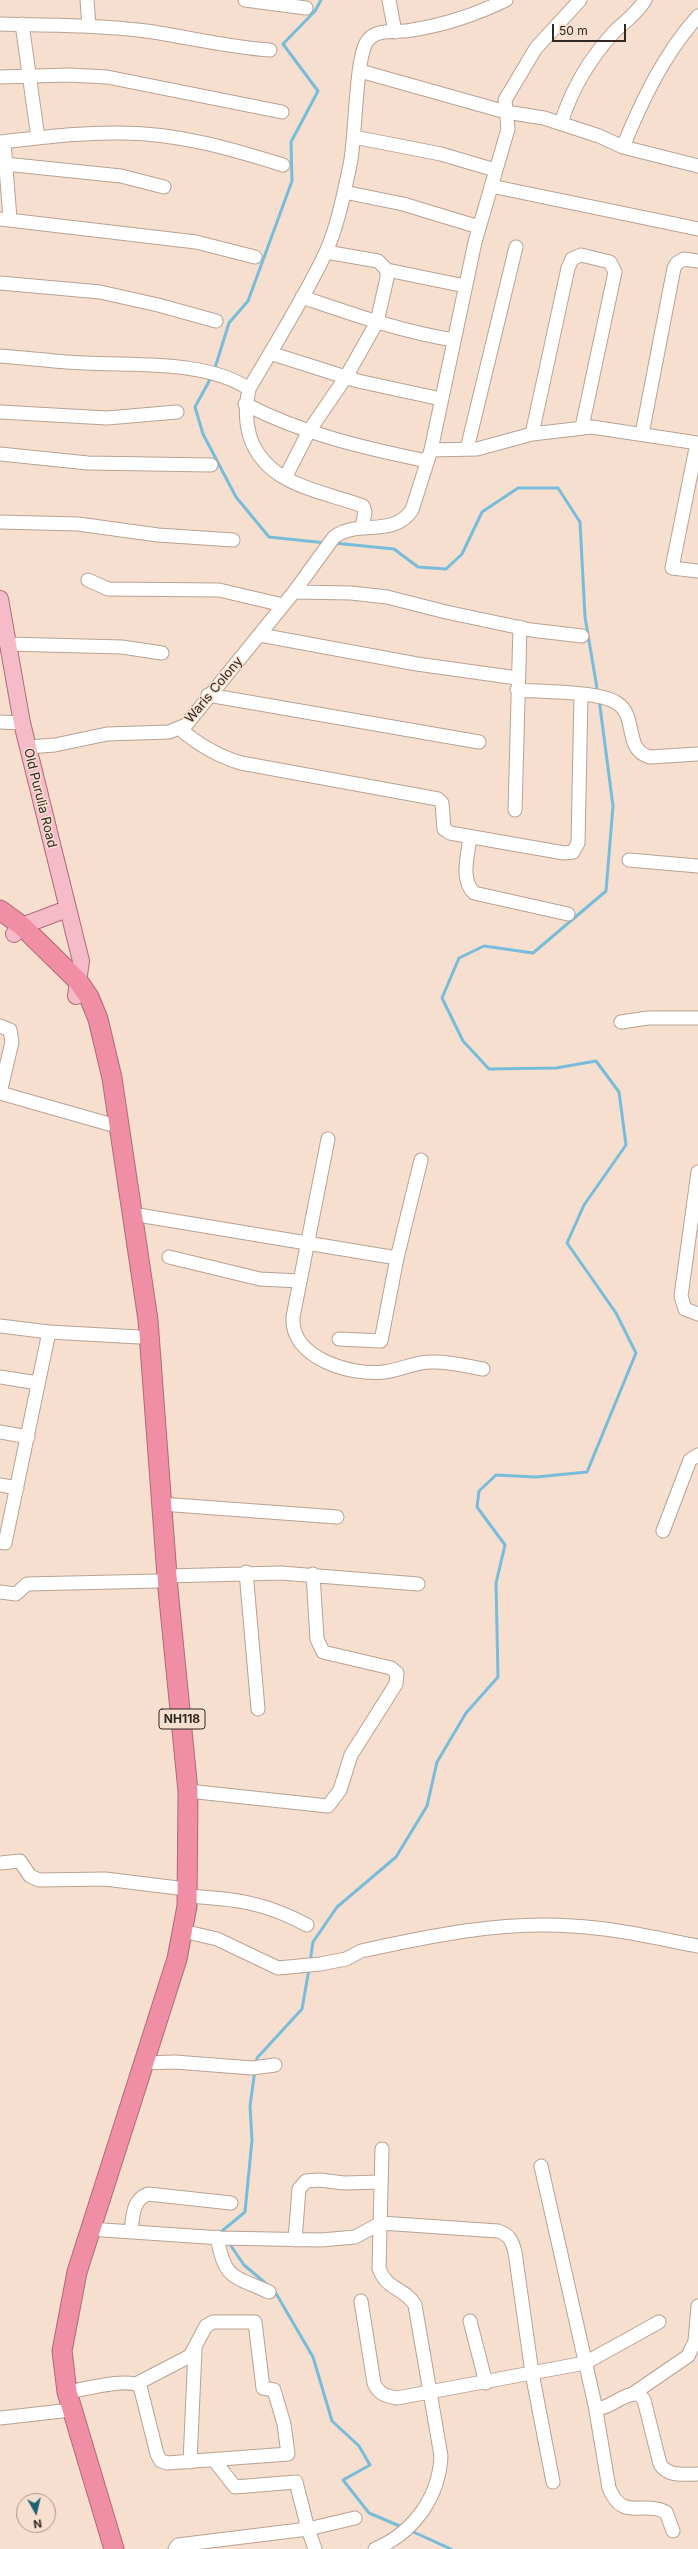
<!DOCTYPE html>
<style>
body{margin:0}
#map{position:relative;width:698px;height:2549px;overflow:hidden;background:#f6dfce;font-family:Inter,sans-serif}
canvas{display:block}
.north{position:absolute;left:16px;top:2493px;width:40px;height:40px;box-sizing:border-box;background:#f6dfce;border:1px solid #a79689;border-radius:50%;rotate:172deg;font-size:11px;font-weight:700;line-height:16px;text-align:center;color:#312822}
.north::after{content:'';display:block;margin:auto;width:14px;height:18px;background:#1d6273;clip-path:polygon(50% 0,100% 100%,50% 72%,0 100%)}
.scale{position:absolute;left:552px;top:24px;width:74px;height:18px;box-sizing:border-box;border:2px solid #312822;border-top:0;padding-left:5px;font-size:12px;line-height:14px;white-space:nowrap;color:#312822;-webkit-text-stroke:3px #f6dfce;paint-order:stroke}
</style>
<div id="map">
<canvas width="698" height="2549"></canvas>
<div class="north">N</div>
<div class="scale">50 m</div>
</div>
<script>
const c = document.querySelector('canvas').getContext('2d');
c.lineJoin = 'round';
function trace(path, color, width, dash) { c.strokeStyle = color; c.lineWidth = width; c.lineCap = dash ? 'butt' : 'round'; c.setLineDash(dash || []); c.stroke(path); }
function drawText(font, color, halo, rows, align = 'center') {
  c.font = font + ' Inter,sans-serif'; c.lineWidth = 3; c.setLineDash([]); c.textBaseline = 'middle'; c.strokeStyle = halo; c.fillStyle = color; for (const [text, x, y, turn = 0] of rows) {
    c.save(); c.translate(x, y); c.rotate((+turn || 0) * Math.PI / 180); c.textAlign = isNaN(turn) ? turn : align; if (halo) c.strokeText(text, 0, 0); c.fillText(text, 0, 0); c.restore();
  }
}
const stream = new Path2D(`
 M214,371L229,323L248,301L292,181L291,142L318,91L283,44L315,11L321,0
 M212,376L195,407L203,434L236,497L269,537L326,543
 M334,543L394,549L418,567L446,569L462,554L482,512L518,488H558L580,522L585,617L598,694
 M310,1962L313,1942L337,1907L396,1857L427,1806L437,1762L466,1713L498,1677L496,1583L505,1545L477,1507L479,1491L496,1475L536,1477L587,1472L636,1353L616,1313L567,1243L584,1205L626,1145L619,1092L596,1061L556,1068L489,1069L463,1041L442,998L459,958L484,946L533,953L606,891L613,806L599,699
 M256,2065L257,2058L302,2009L309,1969
 M224,2235L222,2231L245,2212L252,2140L250,2106L255,2070
 M229,2243L244,2265L270,2287
 M274,2290L313,2357L332,2421L359,2446L370,2465L343,2480L369,2513L402,2527
 M409,2530L451,2549`);
const minor = new Path2D(`
 M87,0L89,26
 M245,0L306,8
 M389,0L395,32
 M0,24C49,25 98,25 146,31C188,37 228,47 270,50
 M22,24L38,138
 M360,71L506,112L544,118L599,136L623,147L698,166
 M0,77L69,75L107,77L282,112
 M561,123C572,88 590,58 615,31C626,21 637,13 645,0
 M354,137L441,154L495,170
 M0,142C40,138 81,132 122,133C177,133 232,149 283,165
 M4,142L10,219
 M623,147C642,100 664,54 698,16
 M5,164L121,176L164,187
 M491,186L698,229
 M344,192L403,204L479,227
 M0,219L196,242L255,257
 M387,270L465,286
 M0,283L100,292L158,305L216,321
 M302,297C352,314 402,332 454,340
 M270,353L358,381L441,399
 M0,356C28,358 57,362 85,363C135,366 207,360 249,389C245,406 245,420 250,437C267,486 320,490 363,506L365,512L362,528
 M249,389C275,344 304,299 326,252C338,225 344,193 350,165C356,139 355,55 368,40C378,28 398,33 412,30C445,25 475,15 506,0
 M245,404C303,434 364,448 427,461
 M0,412L107,418L177,412
 M532,434L568,268L572,259L581,255L610,262L615,272L582,427
 M642,434L674,268L677,263L684,259L698,261
 M697,443L672,568L698,571
 M467,449L516,247
 M431,450L477,449L532,434L592,427L698,443
 M0,454L88,463L211,465
 M285,478L309,431L346,377L377,322L387,278V270L378,261L326,252
 M0,522L78,524L158,535L233,540
 M88,580L108,589L219,590L283,605
 M294,592L351,593L387,597L446,612L531,630L582,636
 M260,635L417,664L517,678
 M8,644L122,647L162,653
 M517,690C540,692 599,691 617,703C638,716 623,750 650,757L698,754
 M208,695L479,742
 M0,722L22,723
 M180,729C199,745 217,756 241,763L438,799L442,803L444,829L450,833L564,853L573,852L578,843L581,695
 M28,747L55,745L107,734L169,732L186,725L294,592L334,537C358,519 393,538 412,510L431,450L475,242L508,129L505,100L536,48L580,0
 M515,810L520,627
 M470,837C468,855 460,879 474,893L568,914
 M629,860L698,866
 M621,1022L648,1018H698
 M0,1026L10,1030L12,1042L0,1093
 M0,1093L109,1124
 M328,1139L293,1317C290,1358 351,1376 384,1372C401,1370 414,1362 431,1362C449,1361 466,1366 483,1369
 M698,1172L681,1296L685,1309L698,1314
 M132,1214L397,1258L421,1160
 M169,1257L260,1279L300,1281
 M0,1326L49,1332L139,1337
 M339,1339L381,1341L397,1258
 M0,1377L38,1383
 M0,1432L28,1437
 M0,1485L17,1488
 M161,1504L337,1517
 M663,1531L690,1460L698,1455
 M0,1542L5,1543L49,1332
 M246,1572L258,1709
 M167,1576L281,1573L418,1584
 M0,1592L16,1594L27,1584L158,1581
 M188,1791L328,1806L340,1790L351,1755L396,1684L397,1673L391,1668L323,1652L317,1639L313,1574
 M0,1863L20,1861L30,1876L39,1880L105,1879L178,1888
 M188,1896C235,1899 264,1902 307,1925
 M183,1931L217,1939L278,1968L320,1964L346,1959L361,1951C430,1936 500,1921 572,1926C614,1928 656,1938 698,1946
 M142,2063L175,2062L252,2068L275,2065
 M541,2166L595,2405L601,2408C614,2405 626,2392 639,2394L644,2400L660,2464C668,2477 683,2474 698,2474
 M89,2229L221,2238L321,2240L355,2237L381,2223L498,2231C510,2235 512,2241 515,2252L532,2373L553,2482
 M131,2231C133,2217 132,2200 148,2194L231,2203
 M217,2237C225,2280 232,2275 269,2292
 M295,2240L299,2189L306,2181L320,2180L344,2183L381,2182
 M361,2301L374,2383C379,2394 385,2396 397,2398L585,2363L659,2322
 M470,2321L486,2383
 M67,2392C83,2390 126,2377 140,2386L157,2454L161,2461L167,2463L288,2454L284,2424L274,2390L263,2388L255,2322H213L206,2326L190,2356L136,2384
 M634,2393L688,2356L695,2341L698,2306
 M595,2405L609,2488C623,2522 641,2500 666,2512L673,2531
 M0,2418L62,2411
 M214,2460L235,2487L296,2482L308,2529L315,2549
 M190,2462L195,2350
 M175,2549L178,2545L308,2529L355,2518
 M375,2549C413,2533 439,2498 441,2456L415,2305C404,2287 386,2290 379,2268L382,2149`);
const major = new Path2D(`
 M0,599L22,723L81,961L76,996
 M14,934L22,926L67,909`);
const highway = new Path2D(`
 M0,910L22,926L78,981L89,997L98,1019L112,1078L148,1320L168,1589L188,1791L187,1906L177,1959L77,2272L62,2351L67,2392L114,2549`);
const shields = [
 [182,1719,46]
];
const shieldNames = [
 ["NH118",182,1719]
];
const streetNames = [
 ["Waris Colony",214,690,-50],
 ["Old Purulia Road",40,798,76]
];
trace(stream, '#77bddb', 3);
trace(minor, '#b8a292', 15);
trace(major, '#ad6a77', 18);
trace(highway, '#ad6a77', 21);
trace(minor, '#fff', 13);
trace(major, '#f6bbc9', 16);
trace(highway, '#f08ea5', 19);
for (const [x, y, w] of shields) { const box = new Path2D(); box.roundRect(x - w / 2, y - 10, w, 20, 3); c.fillStyle = '#f6dfce'; c.fill(box); trace(box, '#312822', 1); }
drawText('bold 12px', '#312822', null, shieldNames);
drawText('13px', '#312822', '#f6dfce', streetNames);
</script>
